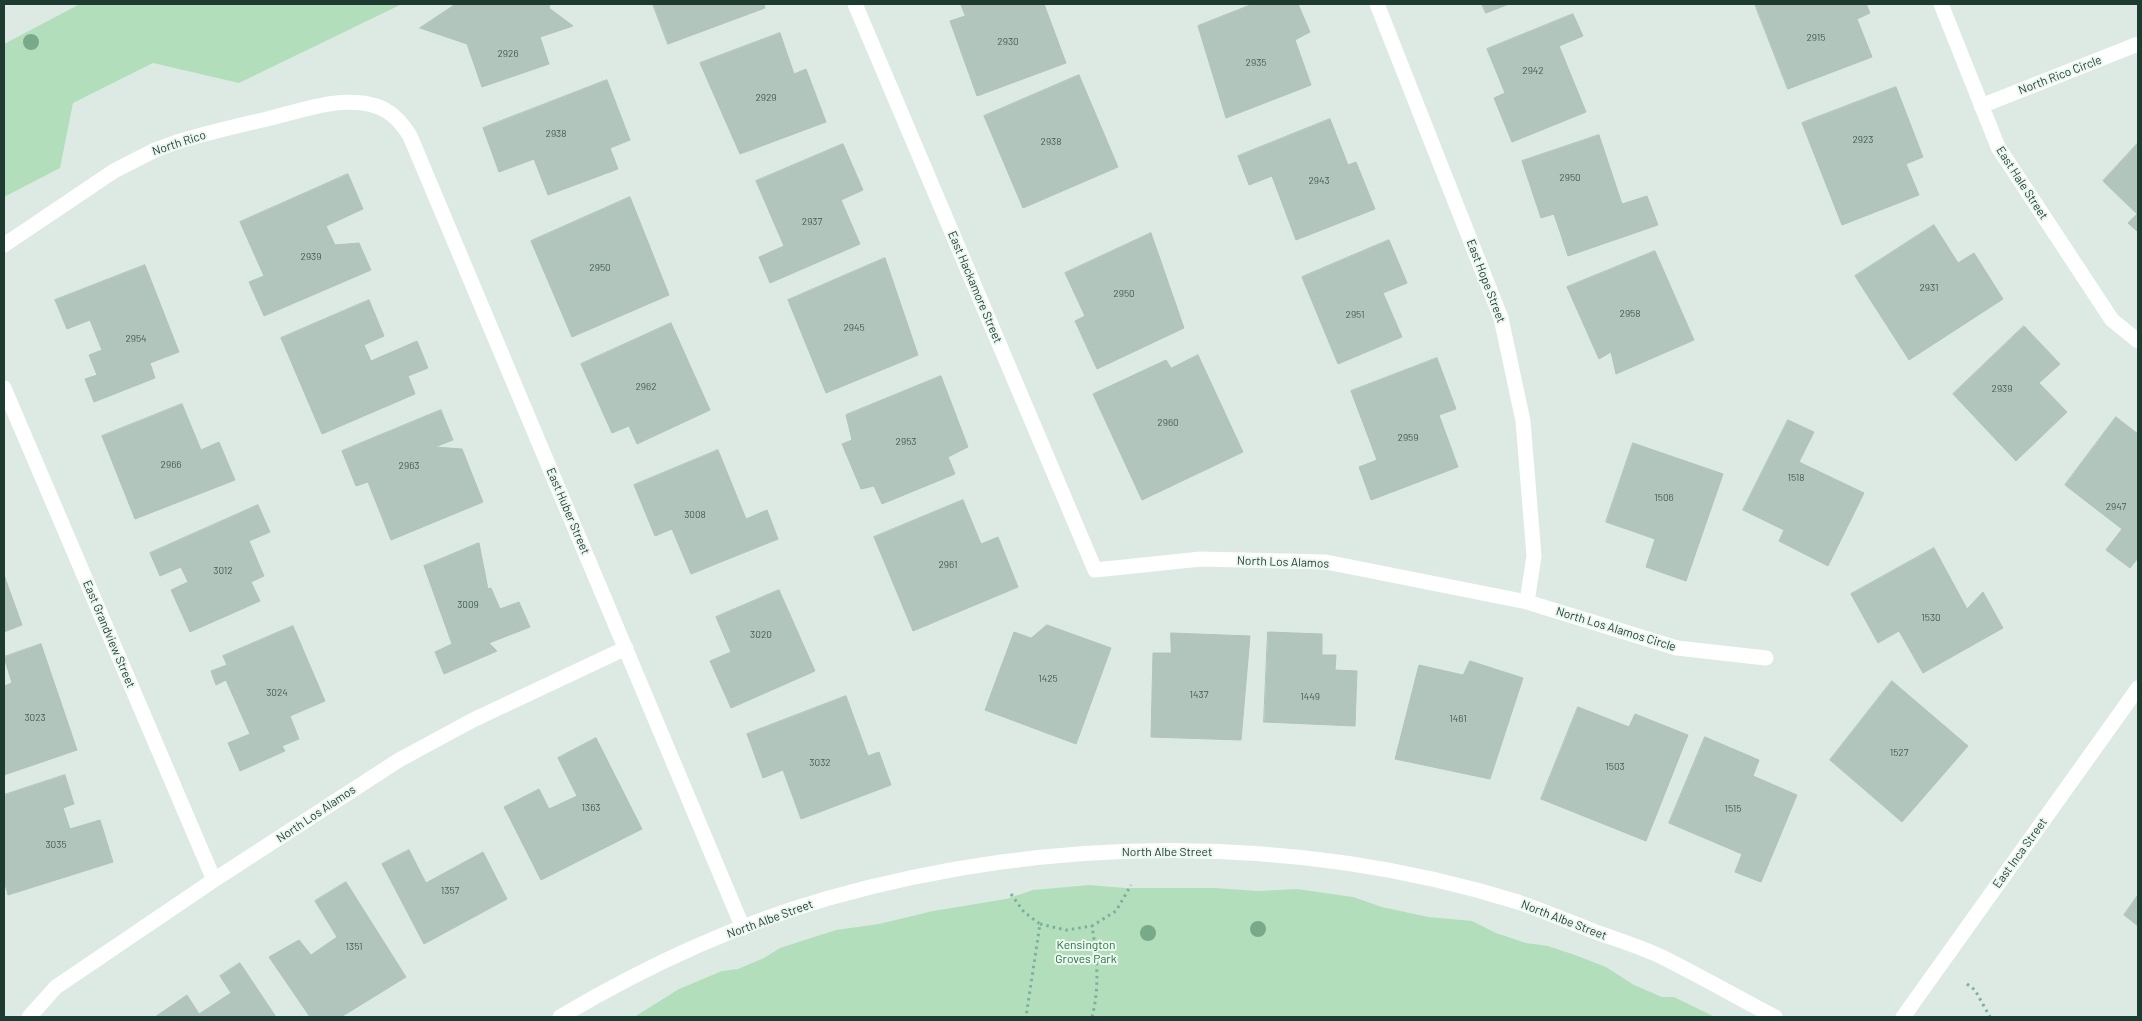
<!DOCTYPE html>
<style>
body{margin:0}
#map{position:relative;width:2142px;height:1021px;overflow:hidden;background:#ddeae3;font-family:Barlow,sans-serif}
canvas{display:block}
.frame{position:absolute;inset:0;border:5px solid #1d3b31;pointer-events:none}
</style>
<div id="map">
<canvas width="2142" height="1021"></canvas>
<div class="frame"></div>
</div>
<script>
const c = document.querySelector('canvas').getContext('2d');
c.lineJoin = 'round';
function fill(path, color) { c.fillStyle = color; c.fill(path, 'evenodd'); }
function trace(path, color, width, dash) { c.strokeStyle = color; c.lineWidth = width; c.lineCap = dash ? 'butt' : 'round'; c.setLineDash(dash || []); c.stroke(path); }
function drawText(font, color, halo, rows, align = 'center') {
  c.font = font + ' Barlow,sans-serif'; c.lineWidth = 4; c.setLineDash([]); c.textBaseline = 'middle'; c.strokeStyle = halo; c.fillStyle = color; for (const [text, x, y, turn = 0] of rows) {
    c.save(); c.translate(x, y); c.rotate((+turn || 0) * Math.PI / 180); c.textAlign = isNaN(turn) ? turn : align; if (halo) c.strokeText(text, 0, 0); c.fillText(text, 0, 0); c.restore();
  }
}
const green = new Path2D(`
 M80,4H402L239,83L153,63L73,103L60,168L4,197V44Z
 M1089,885L1125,888H1215L1258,891L1297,889L1353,897L1382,907L1428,917L1472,921L1496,933L1526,943L1548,946L1575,955L1606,967L1634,985L1662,997H1674L1715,1017H634L679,989L722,971L738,969L764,958L780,948L836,930L879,924L933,911L1006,899L1033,890Z`);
const building = new Path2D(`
 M456,4H550L549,8L573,26L540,37L549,64L482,87L467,44L420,28Z
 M653,4H764L765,8L668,44Z
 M961,4H1044L1066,63L977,96L950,21L965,16Z
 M1253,4H1298L1310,32L1295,40L1311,85L1226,118L1198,26Z
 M1482,4H1509L1486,13Z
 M1755,4H1866L1870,13L1857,19L1872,57L1788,89Z
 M1573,14L1583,36L1559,46L1586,112L1512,142L1494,98L1505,93L1487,49Z
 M780,33L794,74L806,69L826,122L740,154L700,63Z
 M1079,75L1118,167L1023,208L984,116Z
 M607,80L630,140L610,148L618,169L548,195L534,159L499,172L483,128Z
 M1896,87L1923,157L1906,164L1919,195L1842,225L1802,123Z
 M1330,119L1348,165L1356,162L1375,209L1296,240L1272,176L1249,185L1238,156Z
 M1599,135L1622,204L1647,196L1658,225L1568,256L1554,214L1541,218L1522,161Z
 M2138,143V232L2128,223L2137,214L2103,181Z
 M843,144L863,190L841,200L860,244L770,283L759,257L784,246L756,181Z
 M348,174L363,209L326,226L335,245L359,243L371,270L264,316L249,282L264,276L240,222Z
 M630,197L669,295L572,337L531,241Z
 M1934,225L1958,263L1974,253L2003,299L1909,360L1855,276Z
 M1151,233L1184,328L1097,369L1075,321L1085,316L1065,273Z
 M1389,240L1407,283L1383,293L1402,337L1338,364L1302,277Z
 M1655,251L1694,340L1616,374L1611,352L1599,359L1567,287Z
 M885,258L918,355L826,393L788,300Z
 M145,265L179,352L150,363L155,378L94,402L85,379L97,375L89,355L102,350L90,320L67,329L55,300Z
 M369,300L384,336L364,345L371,361L417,341L428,368L408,376L415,394L322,434L281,338Z
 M671,323L710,410L637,444L629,426L612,433L581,364Z
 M2024,326L2060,364L2039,383L2067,412L2016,461L1953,394Z
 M1198,355L1243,452L1142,500L1093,394L1166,360L1171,368Z
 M1437,358L1456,409L1439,415L1458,467L1371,500L1359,467L1377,460L1351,391Z
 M941,376L968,447L948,457L955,474L882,504L874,486L861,489L842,444L852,440L846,415Z
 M182,404L201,450L219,442L235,480L135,519L102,436Z
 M441,410L453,440L435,447L462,449L483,502L391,540L368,482L356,486L342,451Z
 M2116,417L2138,434V558L2130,568L2106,550L2122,529L2065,485Z
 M1788,420L1814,432L1799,462L1864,493L1828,566L1779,541L1784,530L1743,510Z
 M1633,443L1723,474L1686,581L1646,567L1655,539L1606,522Z
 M718,450L746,519L767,510L778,539L691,574L672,529L655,536L634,485Z
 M963,500L981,544L998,537L1018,587L913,631L874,537Z
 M258,505L270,532L249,541L264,576L251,582L260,601L190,632L171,590L188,582L181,567L160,576L150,553Z
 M479,543L488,589L491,588L500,609L519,602L530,627L489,643L497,651L444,674L435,652L452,644L424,566Z
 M1934,548L1967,609L1983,592L2003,628L1923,673L1899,631L1878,643L1851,594Z
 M4,575L22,625L4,632Z
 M779,590L815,671L731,708L710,661L731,652L716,617Z
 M1047,625L1111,648L1076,744L985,710L1014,632L1031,638Z
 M293,626L325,701L290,716L299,739L282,746L285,751L240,771L228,743L250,734L226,680L216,685L211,671L227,665L223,656Z
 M1268,632L1322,634V655H1336L1335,670L1357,671L1355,726L1264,722Z
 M1171,633L1250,636L1241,740L1151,737L1153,653H1171Z
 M41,644L77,750L4,775V686L12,683L4,657Z
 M1470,661L1523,678L1490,779L1395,759L1419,665L1463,675Z
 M1892,681L1968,746L1902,822L1830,760Z
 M846,696L868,756L879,752L891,785L801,819L783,770L763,778L747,734Z
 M1578,707L1629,727L1635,714L1688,735L1646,841L1541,799Z
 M1705,737L1759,760L1753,776L1797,795L1761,882L1735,872L1742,854L1669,823Z
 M596,738L642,829L541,880L504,807L539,789L549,809L577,796L558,758Z
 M65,775L74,804L63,808L70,829L100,820L113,862L8,895L4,880V795Z
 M409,850L426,883L483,852L507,899L424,944L382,864Z
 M346,882L406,977L341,1017H310L269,957L299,940L311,955L337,937L315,901Z
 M2138,895V926L2124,915Z
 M240,963L276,1017H155L187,995L199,1014L231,993L220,976Z`);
const path = new Path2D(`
 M1011,894L1024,912L1040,924L1026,1017
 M1040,924L1066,930L1092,926
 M1967,984L1975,990L1990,1017
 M1092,1017C1100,986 1097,958 1092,926L1116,911L1131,885`);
const minor = new Path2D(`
 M855,4L1095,570L1201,559L1326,562L1527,602L1677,648L1766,658
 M1377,4L1501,318L1523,421L1534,556L1527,602
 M1941,4L1998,147L2112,320L2138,341
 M1981,106L2138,44
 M4,245L114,171L155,150L177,142C206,133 237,126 267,119C301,111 341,95 376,106C392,111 402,123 410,136L743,928
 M4,388L214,880
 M29,1017L56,987L214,880L399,760L473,720L626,648
 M560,1017C644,967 734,925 829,898C1052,835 1296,833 1518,902C1544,911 1570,922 1596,932C1618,940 1641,947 1662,957C1700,976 1737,997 1775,1017
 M1903,1017L2138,688`);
const trees = [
 [31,42],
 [1258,929],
 [1148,933]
];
const numberNames = [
 ["2915",1816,38],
 ["2930",1008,42],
 ["2926",508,54],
 ["2935",1256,63],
 ["2942",1533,71],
 ["2929",766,98],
 ["2938",556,134],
 ["2923",1863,140],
 ["2938",1051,142],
 ["2950",1570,178],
 ["2943",1319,181],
 ["2937",812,222],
 ["2939",311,257],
 ["2950",600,268],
 ["2931",1929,288],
 ["2950",1124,294],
 ["2958",1630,314],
 ["2951",1355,315],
 ["2945",854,328],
 ["2954",136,339],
 ["2962",646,387],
 ["2939",2002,389],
 ["2960",1168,423],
 ["2959",1408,438],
 ["2953",906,442],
 ["2966",171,465],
 ["2963",409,466],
 ["1518",1796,478],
 ["1506",1664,498],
 ["2947",2116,507],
 ["3008",695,515],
 ["2961",948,565],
 ["3012",223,571],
 ["3009",468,605],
 ["1530",1931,618],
 ["3020",761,635],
 ["1425",1048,679],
 ["3024",277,693],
 ["1437",1199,695],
 ["1449",1310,697],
 ["3023",35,718],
 ["1461",1458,719],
 ["1527",1899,753],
 ["3032",820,763],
 ["1503",1615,767],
 ["1363",591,808],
 ["1515",1733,809],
 ["3035",56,845],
 ["1357",450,891],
 ["1351",354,947]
];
const streetNames = [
 ["North Rico Circle",2060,75,-21],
 ["North Rico",179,143,-18],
 ["East Hale Street",2022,183,57],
 ["East Hope Street",1486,281,69],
 ["East Hackamore Street",975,287,67],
 ["East Huber Street",568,511,67],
 ["North Los Alamos",1283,562,2],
 ["North Los Alamos Circle",1616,629,17],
 ["East Grandview Street",109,634,67],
 ["North Los Alamos",316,814,-34],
 ["North Albe Street",1167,852],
 ["East Inca Street",2020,853,-54],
 ["North Albe Street",770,919,-20],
 ["North Albe Street",1564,920,21]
];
const parkNames = [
 ["Kensington",1086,945],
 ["Groves Park",1086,959]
];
fill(green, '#b3debc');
fill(building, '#b2c5bc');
trace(building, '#afc4ba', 1);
trace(path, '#7ab19c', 3, [2.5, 4]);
trace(minor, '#fff', 15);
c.fillStyle = '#78aa89';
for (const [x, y] of trees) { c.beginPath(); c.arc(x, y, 8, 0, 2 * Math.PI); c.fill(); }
drawText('10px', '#425e54', null, numberNames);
drawText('12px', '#1d3b31', '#edf7f1', streetNames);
drawText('12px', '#25753f', '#edf7f1', parkNames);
</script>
